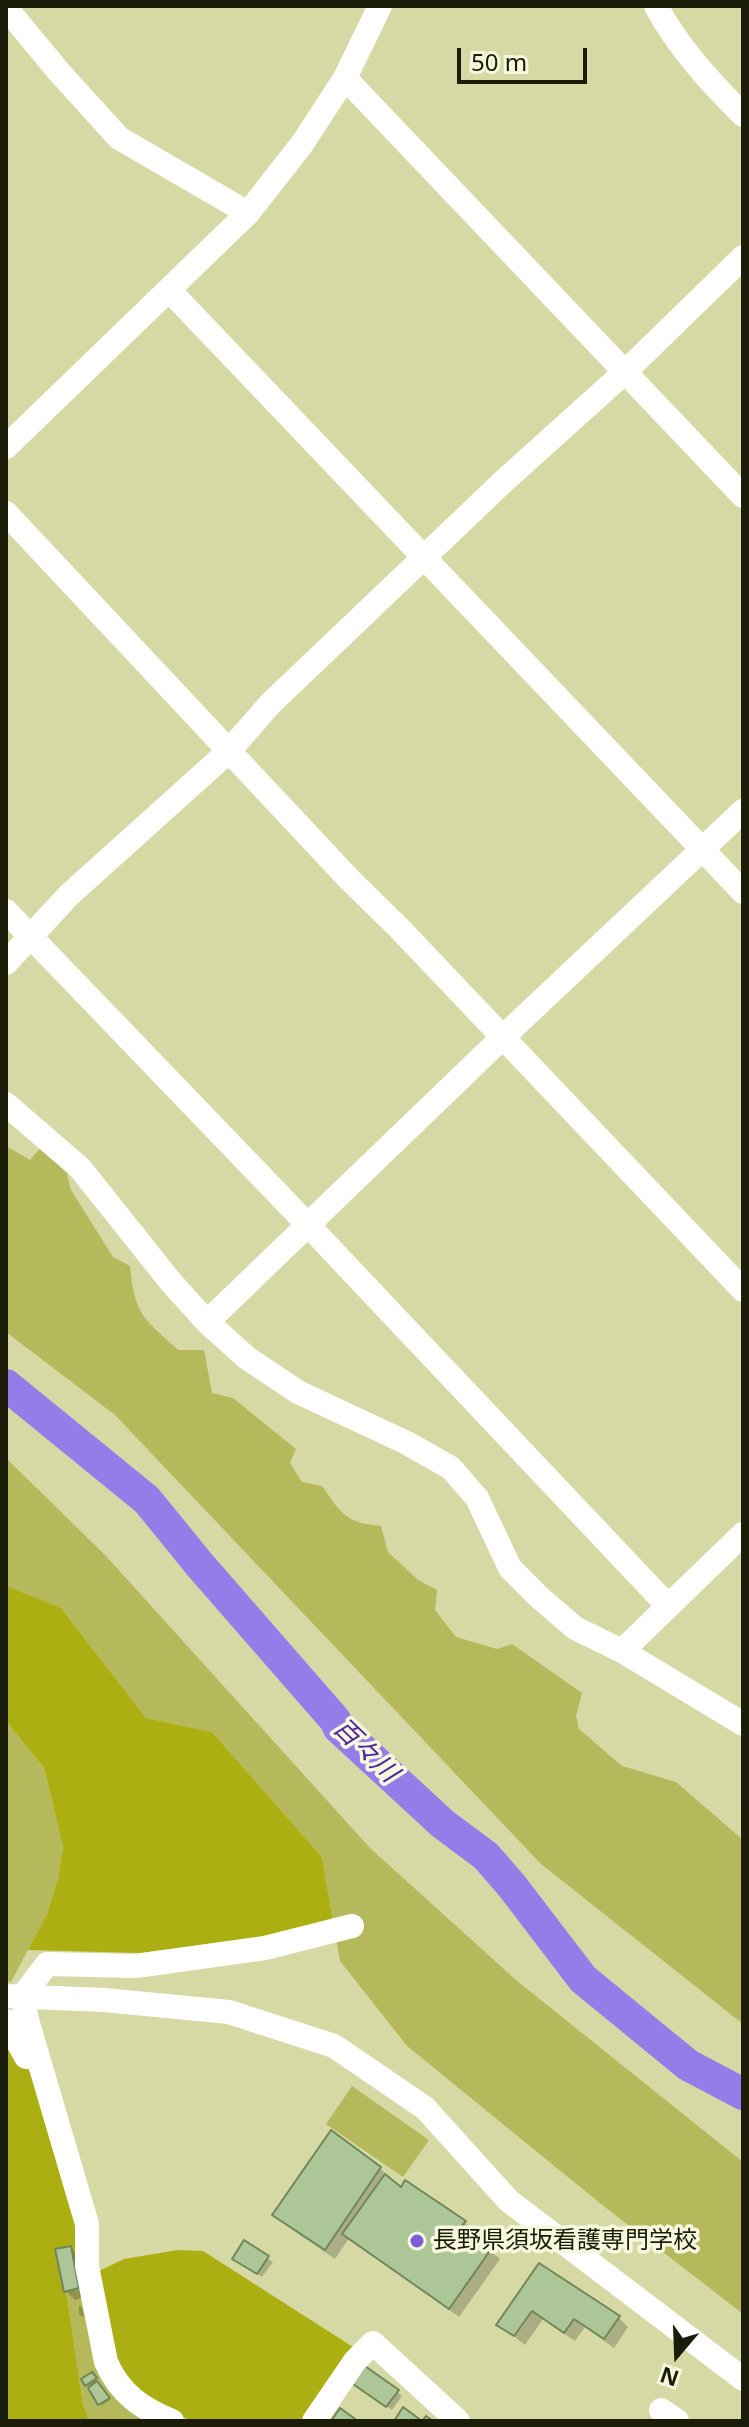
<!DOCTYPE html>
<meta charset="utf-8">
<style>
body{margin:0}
#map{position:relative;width:749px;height:2427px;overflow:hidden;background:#d6d9a4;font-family:"Noto Sans",sans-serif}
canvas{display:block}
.frame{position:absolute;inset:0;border:8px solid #1c1d08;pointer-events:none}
.north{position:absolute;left:637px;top:2315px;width:80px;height:80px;-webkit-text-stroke:6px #f6f8dd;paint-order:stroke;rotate:199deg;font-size:22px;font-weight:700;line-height:32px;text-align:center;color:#1c1d08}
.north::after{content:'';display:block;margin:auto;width:28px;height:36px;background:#1c1d08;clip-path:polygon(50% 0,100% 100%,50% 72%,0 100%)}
.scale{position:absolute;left:457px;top:48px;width:130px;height:36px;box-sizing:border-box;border:4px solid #1c1d08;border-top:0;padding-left:10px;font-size:24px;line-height:28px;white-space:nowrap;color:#1c1d08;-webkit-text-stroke:6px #f6f8dd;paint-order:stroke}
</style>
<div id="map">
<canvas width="749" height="2427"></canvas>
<div class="frame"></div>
<div class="north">N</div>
<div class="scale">50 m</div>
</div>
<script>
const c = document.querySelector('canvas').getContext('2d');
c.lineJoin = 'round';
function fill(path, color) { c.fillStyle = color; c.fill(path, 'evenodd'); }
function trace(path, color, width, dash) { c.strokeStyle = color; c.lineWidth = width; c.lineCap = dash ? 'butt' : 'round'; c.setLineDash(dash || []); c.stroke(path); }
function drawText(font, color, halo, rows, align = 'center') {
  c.font = font + ' "Noto Sans","Noto Sans JP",sans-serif'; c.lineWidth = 7; c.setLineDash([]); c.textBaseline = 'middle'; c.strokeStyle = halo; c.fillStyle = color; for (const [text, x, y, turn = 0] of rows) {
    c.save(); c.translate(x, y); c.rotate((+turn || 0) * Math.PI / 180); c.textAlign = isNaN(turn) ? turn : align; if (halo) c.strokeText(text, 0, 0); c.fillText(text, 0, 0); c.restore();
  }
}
const green = new Path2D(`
 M43,1145L64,1162L71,1190L113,1257L130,1266C134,1314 144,1319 178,1350H204L212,1393L233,1398L296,1449L290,1463L302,1482L322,1486C341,1513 345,1523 381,1526L388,1552L418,1580L437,1590L435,1610L456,1637L497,1649L512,1644L582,1693L576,1716L579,1729L622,1766L676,1782L743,1840V2024L541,1864L115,1415L6,1332V1146L30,1160Z
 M6,1458L106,1556L370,1848L516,1980L743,2162V2314L601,2204L407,2046L340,1961L322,1857L212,1732L146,1718L61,1608L6,1587Z
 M6,1721L44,1768L63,1846L58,1879L47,1914L11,1982L6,1981Z
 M352,2086L429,2140L403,2177L326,2124Z
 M82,2266L158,2421H89L83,2404L66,2290L73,2271Z`);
const forest = new Path2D(`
 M6,1586L61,1608L146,1718L212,1732L322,1857L333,1921L286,1934L140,1953L28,1950L47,1914L58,1879L63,1846L44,1768L6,1721Z
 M6,2021C45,2097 71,2182 82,2266L73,2271L66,2290L83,2404L89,2421H6Z
 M178,2250L203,2251L353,2347L301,2421H195L161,2411L116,2368L99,2271L124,2259Z`);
const shadow = new Path2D(`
 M380,2168L390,2178L389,2180L402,2190L406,2183L465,2223L474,2232L471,2236L500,2259L459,2317L349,2238L335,2259L284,2224L275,2215Z
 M244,2242L273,2262L262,2277L239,2263Z
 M71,2248L75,2253L82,2298L75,2300L66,2291Z
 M539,2265L619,2318L628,2327L614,2348L585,2327L575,2341L543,2319L525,2345L499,2325Z
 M79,2306L82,2307L84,2317L79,2315Z
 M92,2374L110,2400L101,2406L84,2379Z
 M357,2386L397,2392L402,2396L392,2410Z`);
const river = new Path2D(`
 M6,1385L147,1500L199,1564L335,1720L339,1728L443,1824L486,1856L512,1886L583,1979L688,2065L743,2094`);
const building = new Path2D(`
 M331,2130L381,2167L325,2250L272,2215Z
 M385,2174L401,2187L405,2180L466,2221L461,2227L492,2248L449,2309L342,2234Z
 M244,2240L269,2256L257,2274L232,2259Z
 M71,2246L79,2288L64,2292L55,2249Z
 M539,2263L620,2316L604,2339L574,2319L564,2333L532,2311L514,2336L496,2325Z
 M362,2364L399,2390L386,2407L350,2382Z
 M92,2372L97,2378L85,2386L81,2379Z
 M97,2381L110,2398L98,2405L88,2388Z
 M403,2407L422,2421L426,2416L433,2421H394Z
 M340,2408L358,2421H331Z`);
const minor = new Path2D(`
 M656,6C678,47 710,82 743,115
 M6,8L59,72L119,138L248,213
 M345,78L743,496
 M169,290L743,892
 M6,447L248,213L302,144L345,78L380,6
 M6,513L349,879L399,928L743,1290
 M6,911L308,1225L668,1606
 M6,963L69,895L229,751L270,704L505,480L625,372L743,257
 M6,1104L80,1168L170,1281L207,1322L247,1358L298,1392L407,1443L451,1468L477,1498L510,1568L539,1597L575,1628L622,1651L743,1724
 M207,1322L503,1037L743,811
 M622,1651L743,1534
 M6,1996L104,2000L229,2012L334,2046L425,2108L509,2201L743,2379
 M6,2021L26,2057
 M661,2410L677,2421
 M172,2421C141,2408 120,2394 106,2362L87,2266V2224L27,2020L22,1997L47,1964L136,1966L265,1948L352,1926
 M314,2421L355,2361L373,2343L458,2421`);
const markers = [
 [417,2241,8,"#7d5fd9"]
];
const poiNames = [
 ["長野県須坂看護専門学校",433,2241]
];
const waterNames = [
 ["百々川",365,1751,44]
];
fill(green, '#b5b95b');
fill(forest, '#acaf11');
fill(shadow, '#0003');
trace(river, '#947de9', 32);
fill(building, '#acc697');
trace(building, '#6e8659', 2);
trace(minor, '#fff', 24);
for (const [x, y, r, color] of markers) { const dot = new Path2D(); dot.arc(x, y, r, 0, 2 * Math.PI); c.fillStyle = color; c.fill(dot); trace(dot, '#f6f8dd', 3); }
drawText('24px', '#1c1d08', '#f6f8dd', poiNames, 'left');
drawText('italic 26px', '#4f24a3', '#f6f8dd', waterNames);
</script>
